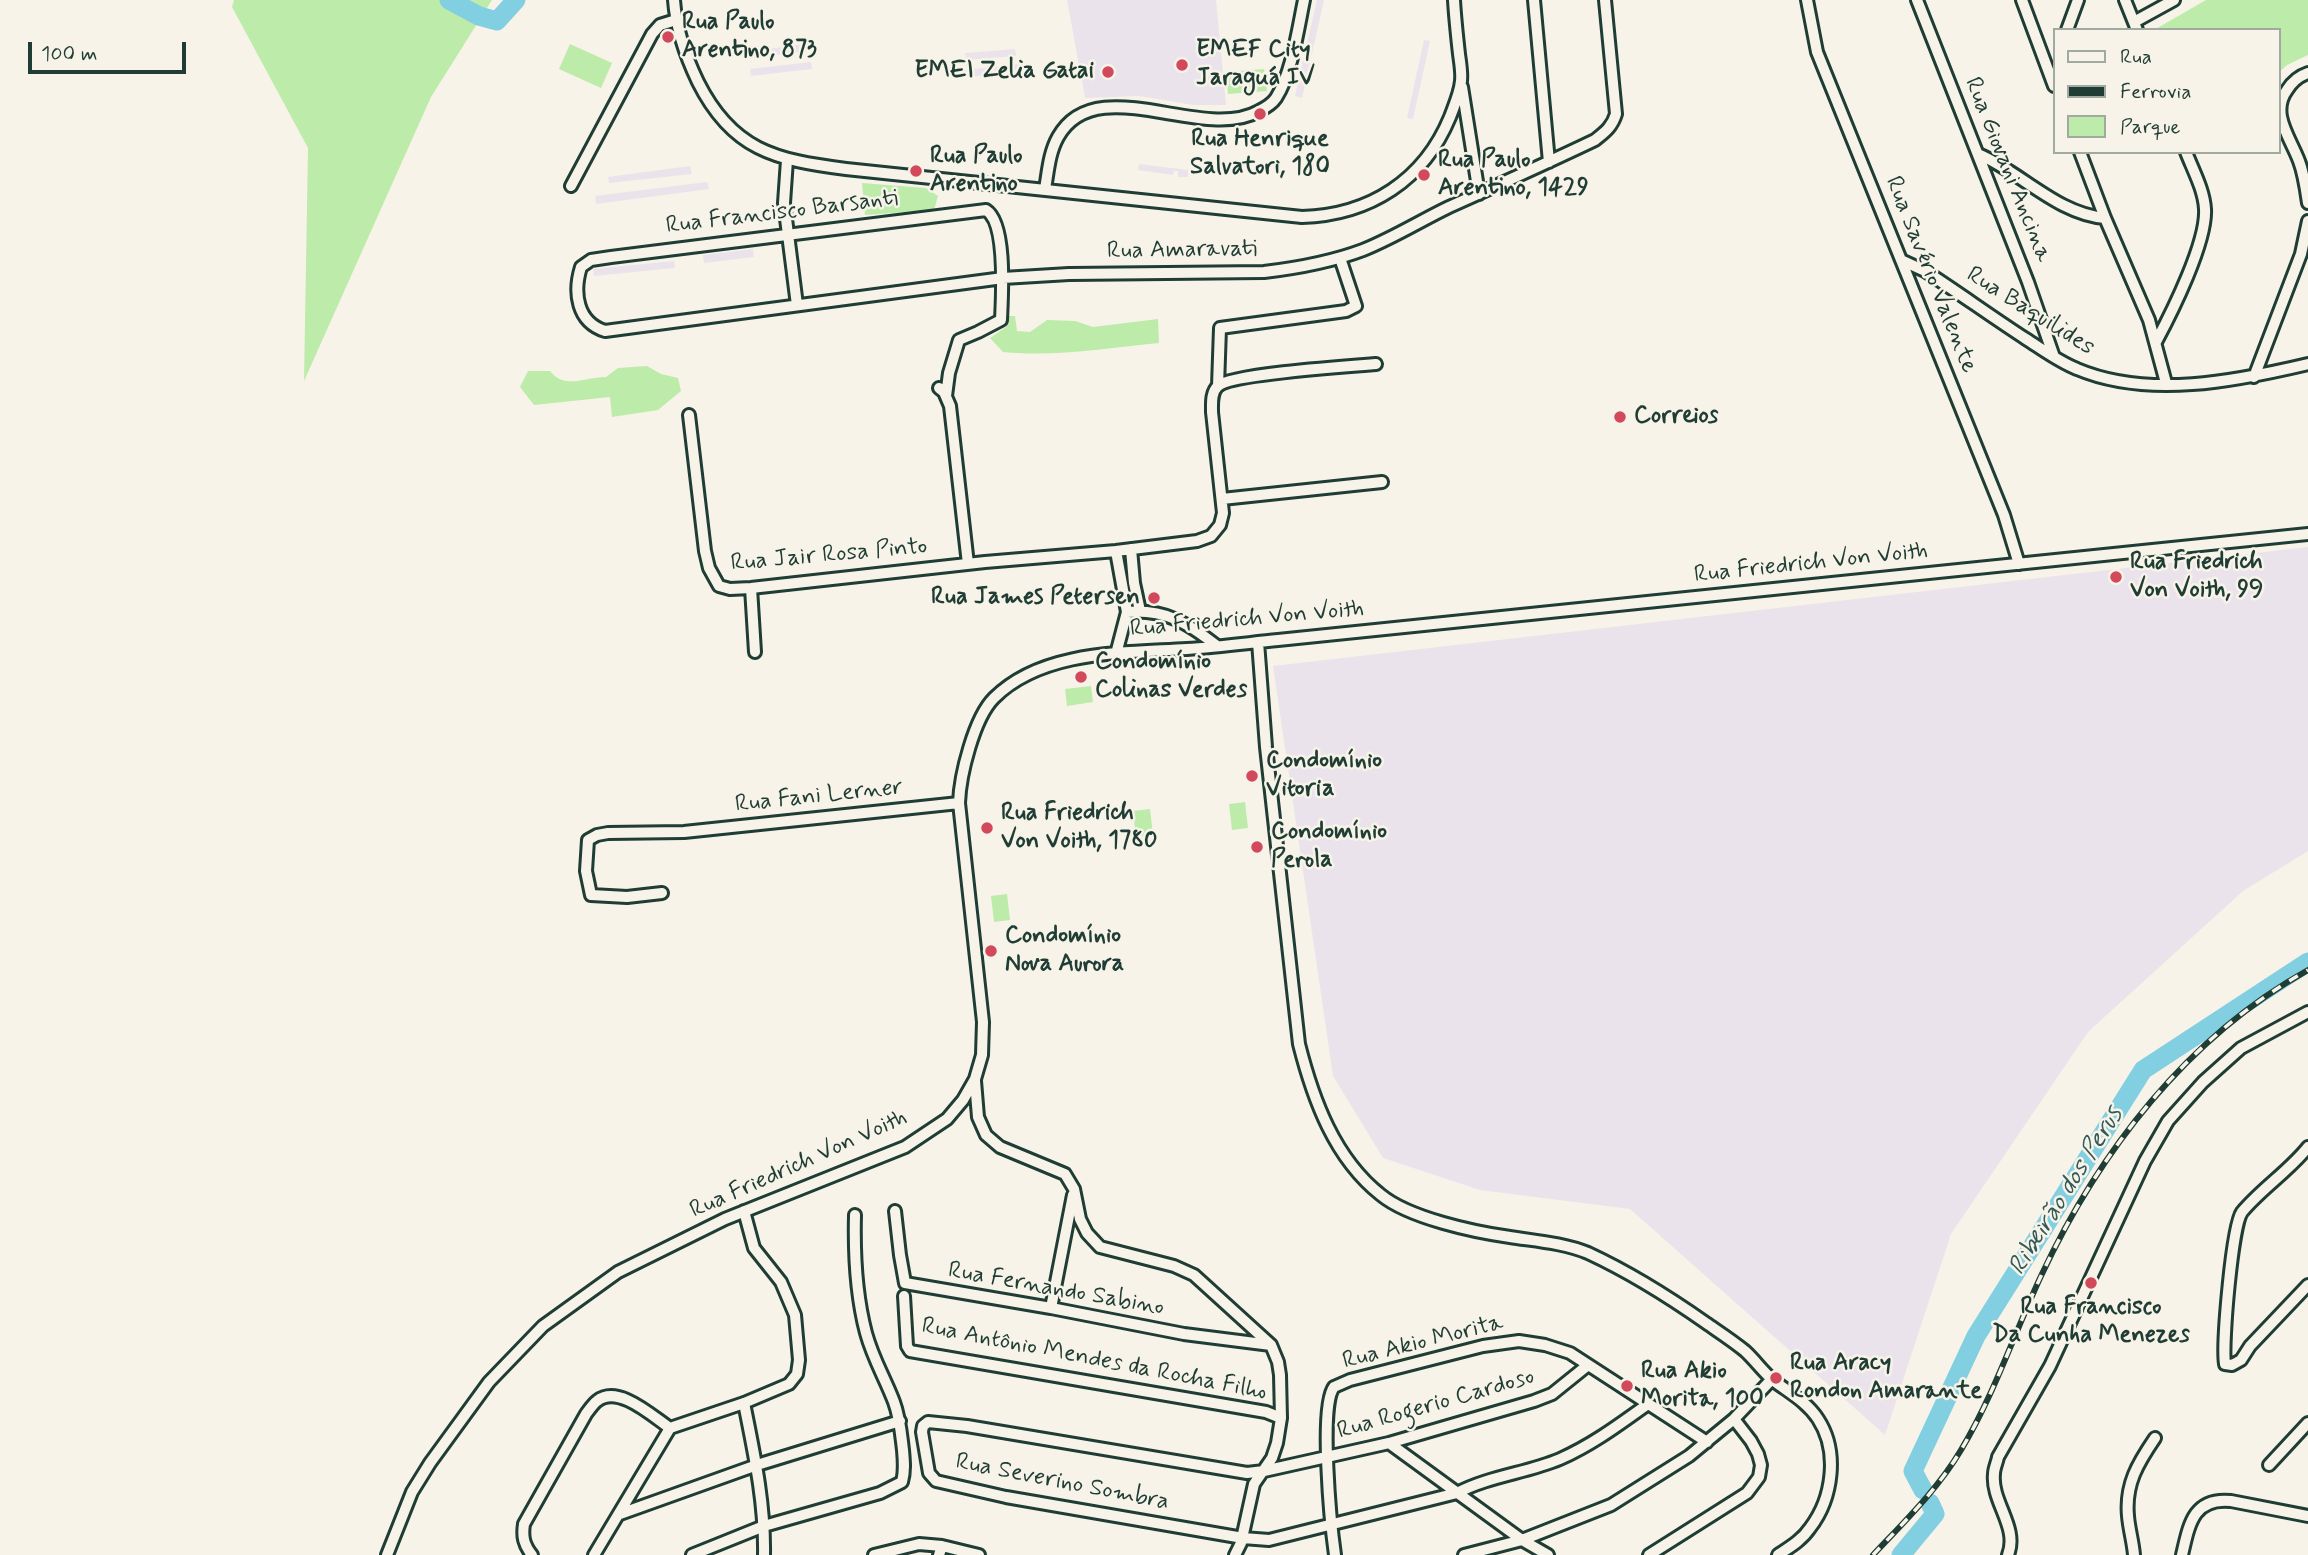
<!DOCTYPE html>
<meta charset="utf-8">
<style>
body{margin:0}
#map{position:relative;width:2308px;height:1555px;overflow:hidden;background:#f7f3e8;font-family:Mynerve,sans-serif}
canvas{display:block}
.legend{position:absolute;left:2053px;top:28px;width:228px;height:126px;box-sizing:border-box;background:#f7f3e8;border:2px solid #a1aaa0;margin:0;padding:9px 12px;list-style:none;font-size:21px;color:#1f3d34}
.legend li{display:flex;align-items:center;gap:14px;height:35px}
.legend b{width:35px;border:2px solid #a1aaa0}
.scale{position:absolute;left:28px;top:42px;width:158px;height:32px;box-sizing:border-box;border:4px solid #1f3d34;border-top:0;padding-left:9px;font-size:21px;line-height:24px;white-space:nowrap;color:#1f3d34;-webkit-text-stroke:5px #f7f3e8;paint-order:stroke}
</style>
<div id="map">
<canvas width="2308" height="1555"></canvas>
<ul class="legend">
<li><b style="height:9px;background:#f7f3e8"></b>Rua</li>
<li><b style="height:9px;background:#1f3d34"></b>Ferrovia</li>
<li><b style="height:19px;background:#bdeba9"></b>Parque</li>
</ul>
<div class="scale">100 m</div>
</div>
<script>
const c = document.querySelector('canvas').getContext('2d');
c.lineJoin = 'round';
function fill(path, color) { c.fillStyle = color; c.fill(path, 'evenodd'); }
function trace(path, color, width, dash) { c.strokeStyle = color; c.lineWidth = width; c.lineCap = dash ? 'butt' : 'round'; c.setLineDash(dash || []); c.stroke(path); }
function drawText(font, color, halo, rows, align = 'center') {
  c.font = font + ' Mynerve,sans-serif'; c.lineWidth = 5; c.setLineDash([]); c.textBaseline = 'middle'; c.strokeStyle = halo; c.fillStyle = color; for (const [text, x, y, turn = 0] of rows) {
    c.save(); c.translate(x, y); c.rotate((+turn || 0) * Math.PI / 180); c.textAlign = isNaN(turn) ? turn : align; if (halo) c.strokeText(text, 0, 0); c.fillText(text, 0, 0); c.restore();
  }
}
const built = new Path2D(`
 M1067,0H1216L1226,105H1193L1139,96L1085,98Z
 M1317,0H1324L1302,98L1295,96Z
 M1424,40L1430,41L1413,119L1407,118Z
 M805,44L806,51L747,59L746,52Z
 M1015,49L1016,56L966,60L965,53Z
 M811,62L812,69L751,76L750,69Z
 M1018,64L1020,72L967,77L966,70Z
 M1139,164L1188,170V177H1178V171H1174L1173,175L1138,170Z
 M690,166L692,174L609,183L608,177Z
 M707,182L709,189L596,204L595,196Z
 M753,249L754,257L704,263L703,255Z
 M674,261L675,268L594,276L593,269Z
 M2308,547V851L2243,891L2088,1032L1951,1234L1885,1435L1630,1209L1480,1190L1383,1158L1333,1076L1273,666Z`);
const green = new Path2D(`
 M234,0H492L431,97L304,381L308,148L232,7Z
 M2206,0H2308V55L2287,65L2278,73V30H2154Z
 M570,44L612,63L601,88L559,69Z
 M1264,69L1267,91L1228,94L1226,72Z
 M862,183L926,188L938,196L934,210L865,215Z
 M1008,316H1015L1017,331L1030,332L1047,320L1075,321L1093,327L1158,319L1159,343C1108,348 1055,357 1003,352L990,338L1006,327Z
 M647,366L661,374L678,378L681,391L658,410L612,417L610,397L534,405L520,387L528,371H550C565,390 584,377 606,377L618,368Z
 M1091,686L1093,702L1067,706L1065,689Z
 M1245,802L1248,828L1232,830L1229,804Z
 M1150,809L1153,835L1136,837L1133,811Z
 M1007,894L1010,920L994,922L991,896Z`);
const river = new Path2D(`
 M449,0L479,16L497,21L516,0
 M1923,1490L1913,1471L1976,1336L2143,1070L2308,962
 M1901,1555L1935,1514L1930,1503`);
const minor = new Path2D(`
 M674,0C676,29 685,55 698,82C732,150 775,160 846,169L1302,217C1370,215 1424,180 1450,117C1454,106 1460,93 1461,81C1462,72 1460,62 1459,54C1457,36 1455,18 1454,0
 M1534,0L1549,162
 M1807,0L1817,52L2004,515L2019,564
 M1917,0L2028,282L2054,357
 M2022,0L2054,86
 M2125,0L2137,30
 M2134,22L2174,0
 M2067,30L2078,0
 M2308,73C2299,76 2292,82 2287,90C2270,113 2290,137 2299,161C2304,174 2306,189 2308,203
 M1462,87L1479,194
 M2080,152L2105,218L2149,320L2166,383
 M1978,154C2021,172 2057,214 2105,218
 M787,160L784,203L797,305
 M571,186L652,34L660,25L676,20
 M1045,189C1048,172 1049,153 1058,137C1096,69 1202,143 1259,111C1265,108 1272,104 1276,98C1292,73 1298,29 1304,0
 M1901,260L1925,271C1959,293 1992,317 2026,339C2043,350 2059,362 2077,369C2148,399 2236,381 2308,364
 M2156,342C2172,312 2207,242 2205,209C2204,190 2193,170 2186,152
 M2254,377L2301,254L2308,221
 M1218,386L1220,328L1346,311L1356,306L1340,258
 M939,388L944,392L950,406L968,564
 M946,396L949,373L959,340L978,332L1001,320C1002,296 1007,223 986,210L611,257L591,260L581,267C573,293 577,322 605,331L1003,278L1069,274L1264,272C1298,268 1331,262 1363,250C1393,238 1420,221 1449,207C1498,185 1547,163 1595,140C1605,132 1612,127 1616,114L1605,0
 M689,415L705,551L709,568L719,586L730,589L751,588L985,562L1116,551L1197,541L1211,536L1220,525L1223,513L1212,412C1212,403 1211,392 1218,386C1231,374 1351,366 1376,364
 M1222,499L1382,482
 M1131,549L1134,583L1140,611
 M751,588L755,652
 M1127,612C1165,609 1188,623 1217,646
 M1258,642L1266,747L1299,1044C1313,1099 1334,1158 1381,1195C1409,1218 1474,1232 1510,1237C1536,1241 1564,1243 1588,1253C1629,1272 1669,1297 1706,1323C1719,1332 1733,1341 1745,1351C1755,1360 1763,1372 1774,1381C1790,1393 1807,1402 1818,1419C1839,1451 1833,1498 1810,1528C1802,1540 1790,1547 1778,1555
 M1116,654L1127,612L1116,551
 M662,893L627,897L591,895L586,871L588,840L597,835L608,833L684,832L959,803
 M975,1081L978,1117L986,1135L1000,1147L1065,1174L1074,1189L1080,1219L1087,1233L1100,1247L1174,1266L1194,1275L1271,1345L1278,1362L1280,1375L1281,1418L1277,1443L1272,1458L1254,1484L1241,1543L1235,1555
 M2308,1147C2289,1171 2262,1188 2242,1212C2232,1226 2222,1344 2225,1364L2232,1365L2241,1360L2250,1346L2308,1285
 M895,1211L900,1255L905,1283L1051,1308L1184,1334L1271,1345
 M904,1296L907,1346L910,1351L1266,1412L1281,1418
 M1051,1308L1073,1195
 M1588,1365L1552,1394L1534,1401L1389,1443L1264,1471L1247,1473L967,1426L928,1422L923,1426L922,1432L929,1473L936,1481L1006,1497L1243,1538L1269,1540L1457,1493C1489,1476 1527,1473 1560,1459C1592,1445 1620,1424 1648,1404
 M744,1403C754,1453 765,1503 764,1555
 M1389,1443L1522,1540L1548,1555
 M2269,1465L2308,1423
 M620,1514L757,1465L900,1421
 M387,1555L412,1492L430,1463L489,1382L543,1326L618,1272L725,1219L905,1147L947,1119L963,1100L975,1079L982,1055L983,1022L959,803C960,775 974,718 994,698C1042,650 1124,653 1187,649C1218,647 1248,643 1278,640L2308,534
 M532,1555C524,1545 522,1537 524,1524L586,1414C589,1410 593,1404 597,1401C618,1384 652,1416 670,1428
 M594,1555L670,1428L744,1403L789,1384L797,1374L799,1360L795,1315L781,1282L754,1248L744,1211
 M692,1555L764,1526L880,1493L902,1482C905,1471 904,1461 903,1450C901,1434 900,1418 894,1402C885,1378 873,1359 866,1333C856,1295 854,1254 855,1215
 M874,1555L919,1544L942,1546
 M939,1555L942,1546L979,1555
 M1335,1555C1331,1527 1319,1406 1334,1387L1350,1380L1483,1346L1519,1341L1545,1345L1570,1353L1707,1442
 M1464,1555L1522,1540L1611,1505L1689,1456L1734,1419L1772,1379
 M1649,1555L1747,1493L1759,1477L1761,1465L1758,1454L1751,1441L1734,1419
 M2008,1555C2019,1527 1991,1502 1994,1474C1994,1468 1997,1463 1998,1457L2050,1366L2145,1161L2168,1121L2203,1082L2241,1048L2308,1012
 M2134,1555C2133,1542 2129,1529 2128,1516C2125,1484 2138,1463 2155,1438
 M2182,1555C2189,1525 2193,1497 2231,1501L2308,1516`);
const rail = new Path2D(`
 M1873,1555C1904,1522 1938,1489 1961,1450C1994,1395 2014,1334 2041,1276C2099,1152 2187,1037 2308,970`);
const markers = [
 [668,37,7,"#d1495b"],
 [1182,65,7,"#d1495b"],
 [1108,72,7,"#d1495b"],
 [1260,114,7,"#d1495b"],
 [916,171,7,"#d1495b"],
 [1424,175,7,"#d1495b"],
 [1620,417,7,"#d1495b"],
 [2116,577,7,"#d1495b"],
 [1154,598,7,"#d1495b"],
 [1081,677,7,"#d1495b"],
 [1252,776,7,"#d1495b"],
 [987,828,7,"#d1495b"],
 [1257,847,7,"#d1495b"],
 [991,951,7,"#d1495b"],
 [2091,1283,7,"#d1495b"],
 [1776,1378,7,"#d1495b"],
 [1627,1386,7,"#d1495b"]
];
const poiNames = [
 ["Rua Paulo",682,23],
 ["Arentino, 873",682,51],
 ["EMEF City",1196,51],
 ["Jaraguá IV",1196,79],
 ["EMEI Zelia Gatai",1094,72,"right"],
 ["Rua Henrique",1260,140,"center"],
 ["Salvatori, 180",1260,168,"center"],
 ["Rua Paulo",930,157],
 ["Arentino",930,185],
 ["Rua Paulo",1438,161],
 ["Arentino, 1429",1438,189],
 ["Correios",1634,417],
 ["Rua Friedrich",2130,563],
 ["Von Voith, 99",2130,591],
 ["Rua James Petersen",1140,598,"right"],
 ["Condomínio",1095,663],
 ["Colinas Verdes",1095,691],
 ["Condomínio",1266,762],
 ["Vitoria",1266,790],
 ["Rua Friedrich",1001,814],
 ["Von Voith, 1780",1001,842],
 ["Condomínio",1271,833],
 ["Perola",1271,861],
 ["Condomínio",1005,937],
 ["Nova Aurora",1005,965],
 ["Rua Francisco",2091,1308,"center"],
 ["Da Cunha Menezes",2091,1336,"center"],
 ["Rua Aracy",1790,1364],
 ["Rondon Amarante",1790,1392],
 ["Rua Akio",1641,1372],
 ["Morita, 100",1641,1400]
];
const streetNames = [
 ["Rua Giovani Ancina",2007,170,68],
 ["Rua Francisco Barsanti",782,213,-7],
 ["Rua Amaravati",1182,251,-1],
 ["Rua Savério Valente",1930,275,68],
 ["Rua Baquilides",2030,312,32],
 ["Rua Jair Rosa Pinto",829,556,-5],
 ["Rua Friedrich Von Voith",1811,564,-6],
 ["Rua Friedrich Von Voith",1247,620,-5],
 ["Rua Fani Lerner",819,797,-6],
 ["Rua Friedrich Von Voith",799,1165,-24],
 ["Rua Fernando Sabino",1056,1290,10],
 ["Rua Akio Morita",1423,1343,-14],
 ["Rua Antônio Mendes da Rocha Filho",1094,1360,11],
 ["Rua Rogerio Cardoso",1436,1405,-16],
 ["Rua Severino Sombra",1062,1483,11]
];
const waterNames = [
 ["Ribeirão dos Perus",2067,1192,-58]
];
fill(built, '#ebe3eb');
fill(green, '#bdeba9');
trace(river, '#83cfe2', 19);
trace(minor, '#1f3d34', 16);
trace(minor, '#f7f3e8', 10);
trace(rail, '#1f3d34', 6);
trace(rail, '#f7f3e8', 3.5, [10]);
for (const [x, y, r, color] of markers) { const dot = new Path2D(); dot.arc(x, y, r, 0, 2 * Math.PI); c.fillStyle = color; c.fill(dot); trace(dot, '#f7f3e8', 2.5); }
drawText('bold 24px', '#1f3d34', '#f7f3e8', poiNames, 'left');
drawText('24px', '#1f3d34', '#f7f3e8', streetNames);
drawText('italic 26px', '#335a57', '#f7f3e8', waterNames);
</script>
